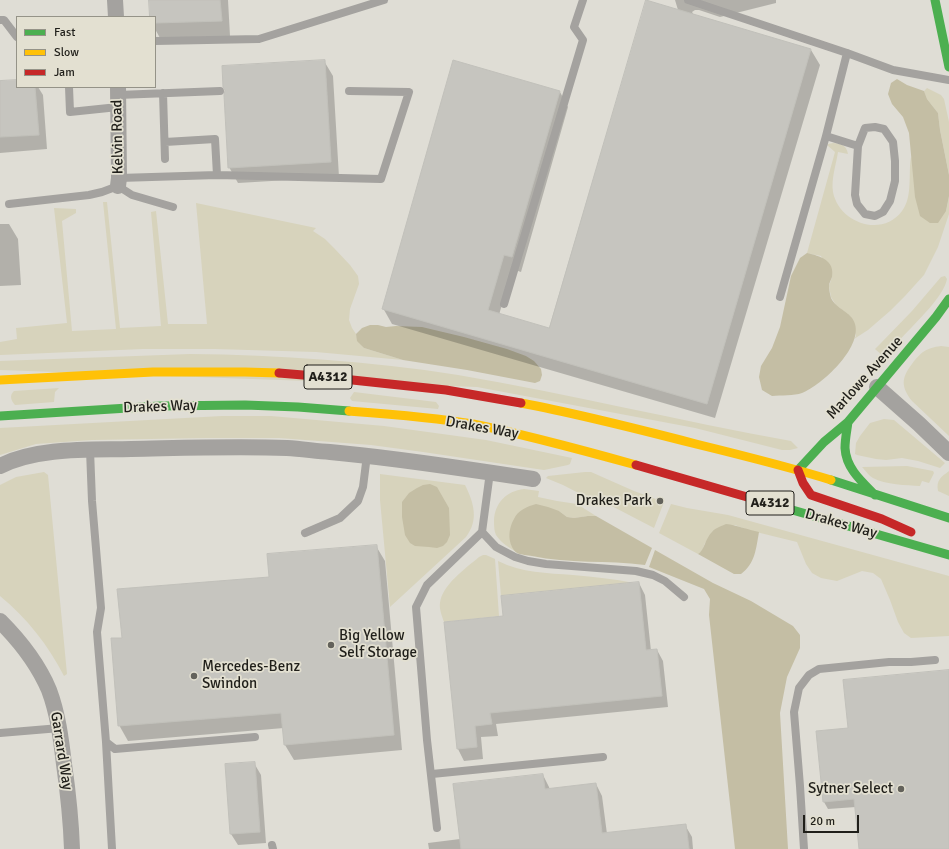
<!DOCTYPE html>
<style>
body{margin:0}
#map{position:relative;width:949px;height:849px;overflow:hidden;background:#dfddd5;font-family:Signika,sans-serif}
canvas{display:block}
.legend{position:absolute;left:16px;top:16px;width:140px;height:72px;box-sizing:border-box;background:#e3e0d1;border:1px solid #959388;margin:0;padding:5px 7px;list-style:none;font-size:12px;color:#201f1a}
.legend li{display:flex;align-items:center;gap:8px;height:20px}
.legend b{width:20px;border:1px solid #959388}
.scale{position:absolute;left:803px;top:815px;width:56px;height:18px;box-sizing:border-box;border:2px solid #201f1a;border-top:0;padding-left:5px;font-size:12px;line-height:14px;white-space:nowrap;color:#201f1a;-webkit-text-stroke:3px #e3e0d1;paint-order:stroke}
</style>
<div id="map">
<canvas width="949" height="849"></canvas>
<ul class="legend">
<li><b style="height:5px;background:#4caf50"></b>Fast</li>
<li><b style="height:5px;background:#ffc107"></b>Slow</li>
<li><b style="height:5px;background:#c62828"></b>Jam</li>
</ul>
<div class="scale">20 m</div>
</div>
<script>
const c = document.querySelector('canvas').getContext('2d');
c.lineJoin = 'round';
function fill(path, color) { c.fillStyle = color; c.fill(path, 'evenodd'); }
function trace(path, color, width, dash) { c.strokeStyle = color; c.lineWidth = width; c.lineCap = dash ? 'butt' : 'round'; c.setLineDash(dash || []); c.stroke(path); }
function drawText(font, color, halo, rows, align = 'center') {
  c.font = font + ' Signika,sans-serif'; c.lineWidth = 3.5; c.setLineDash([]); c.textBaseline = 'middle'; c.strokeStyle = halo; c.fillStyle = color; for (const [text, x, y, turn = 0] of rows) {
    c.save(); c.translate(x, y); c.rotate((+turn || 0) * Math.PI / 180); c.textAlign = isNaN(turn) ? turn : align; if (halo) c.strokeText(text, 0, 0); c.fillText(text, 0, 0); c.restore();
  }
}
const green = new Path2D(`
 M927,88L941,95L944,99L949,122V175L940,130L938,113L927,99L924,91Z
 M833,143C841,144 846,144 848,154L838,152C836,165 831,179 833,192C839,223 882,238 902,211C913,197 908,174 911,157L946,211L949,196V214L938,247L924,275L905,296L890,311L868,330L854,339L856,336L850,316L836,305L831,297L829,286L832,277L821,256L807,253L835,152L827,145L828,144Z
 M103,202H107L120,328L161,326L151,212L156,211L168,324H207L196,203L316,228L313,231L325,239L334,248L350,265L358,276L359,284L350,309L349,320L352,328L356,334L358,341L364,348L403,360L316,352L215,349H143L0,355V342L17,339L16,328L67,323L54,208L76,209V213L62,221L72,331L116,329Z
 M945,276L947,279C944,295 923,315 912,327C902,337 893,347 884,357L875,349L880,344L912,311L941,277Z
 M941,346L949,347V436L912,401C901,387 901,378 912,364C921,352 926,348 941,346Z
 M190,354C280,355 369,361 458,375C570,394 680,421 791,441L798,448L790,450H782L695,428L477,387L0,370V361Z
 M59,388L55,392L54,402L15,405C11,400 9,396 14,391Z
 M354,392L436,402L439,406L438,409L352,401L350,398Z
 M222,416H271L384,426L486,440L572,458L570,464L568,465L544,470L537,469L423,452L371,445L279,438H206L92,440L36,444L0,455V428Z
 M884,419L894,420L945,463L940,468L937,467L918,461L902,458L886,460L876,459L857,455L855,454L856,443L860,436L870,423Z
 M907,466L933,471L934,473L929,483L922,481L920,486C907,485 885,485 873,478C869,476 866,471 862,467Z
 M949,471V496L938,491C936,480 941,477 949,471Z
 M44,472L48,475L67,674L64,676C48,645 27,618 0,596V485L16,477Z
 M585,472H591L634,491L664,502L654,528L604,502L594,501L563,485L546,478L548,476Z
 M380,474L465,485C474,503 479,520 466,537L390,607L380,500Z
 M524,489L539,491L538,497L557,501L577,504L596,516H588L574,518L567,517L559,511L511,545L518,553C510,548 501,543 496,535C494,531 494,525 494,520C495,503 506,491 524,489Z
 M671,504L687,508L728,515L949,576V636L911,638L904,633L898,622L890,600L881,579L873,573L862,571L837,581L821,578L812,573L806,564L797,542L748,530L735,525L705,543L701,553L698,554L659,533Z
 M483,555H486L495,559L499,616L444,622C442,616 439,609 440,603C442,585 466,568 479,557Z
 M498,561C522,573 547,573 573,575C594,577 614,579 634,583L501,596Z`);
const forest = new Path2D(`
 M897,79L907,85L924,91L927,99L938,113L940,130L949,175V196L946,211L938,223H930L920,216L915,197L909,133L903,117L892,104L888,94L891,83Z
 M807,253C820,256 835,260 832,277C831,280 829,283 829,286C829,289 830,295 831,298C836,309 852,312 855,324C862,348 822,385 802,393C794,396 781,395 772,396L762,390L759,377L761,366L772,348L780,327L791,276L800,258Z
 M370,325H378L386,327L396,326L422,327L464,337L507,349L526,356L534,361L541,369L542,375L540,381L535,383L467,370L403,360L364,348L357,341L356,334L362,328Z
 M430,484L437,487L449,508L450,535L447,542L443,546L437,548L429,547L415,546L410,543L405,535L402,517V502L409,493L417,488L423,485Z
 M536,504L548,507L559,511L567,517L574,518L588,516H596L652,548L645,565C607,560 569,564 532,556C528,555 521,555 517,553C507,545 508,529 514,519C517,511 528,506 536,504Z
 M726,524C737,525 748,530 759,532C756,549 755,564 741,574H734L698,554C704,551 706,537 712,532C715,528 722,526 726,524Z
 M655,550L713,583L751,601L793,626L800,635V648L787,677L780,713L788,849H735L709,615L710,599L704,589L649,567Z`);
const shadow = new Path2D(`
 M150,0H228L230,36L160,38L155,29V17H151Z
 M675,0H776V3L720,17L699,10H695L692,12L694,15L811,50L820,65L715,418L392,324L383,308L560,92L568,107L521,272L512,269L499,315L550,329L678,10Z
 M324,61L333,76L339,177L238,183L229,167Z
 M17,81V87H38L43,95L47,149L0,153V82Z
 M0,224H9L18,239L21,285L0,286Z
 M376,546L385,561L402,750L294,760L285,745L284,728L128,741L119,725L123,639L270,578Z
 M639,583L645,595L651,651L657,650L663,661L668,707L496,724L498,736L481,737L483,759L464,761L458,749L445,623L504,617Z
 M949,672V849H860L856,807L828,809L824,802L817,732L849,729Z
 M254,763L261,775L266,843L238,845L231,834Z
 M543,775L549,787L550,790L596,784L602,796L607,834L685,825L692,837L693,849H429L428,843L460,839Z`);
const building = new Path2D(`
 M149,0H220L222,21L155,23V17H150Z
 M646,0L811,49L707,404L382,309L453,60L560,91L512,257L504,255L488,310L549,328Z
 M325,60L331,162L228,168L224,95L225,90L223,87L222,66Z
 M17,80V87H35L39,135L0,137V81Z
 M377,545L394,735L284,745L281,713L118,726L111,638H122L117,589L269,577L267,554Z
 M639,582L646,650L657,649L662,696L490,713L492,724L475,726L477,747L457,749L444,622L503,616L501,596Z
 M949,670V849H859L854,799L823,802L816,731L848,728L843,680Z
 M255,762L260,832L230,834L225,764Z
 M543,774L545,789L596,783L602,833L686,824L689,849H461L453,784Z`);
const lane = new Path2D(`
 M688,0L847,53L893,70L949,80
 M0,20H4L17,37
 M155,41L259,39L384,0
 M69,87L70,112L118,107
 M163,93L165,159
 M118,95L220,91
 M875,127L884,129L893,142L895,161V181L890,201L883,212L875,216L865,214L857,204L855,195L858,146L865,128Z
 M826,136L858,146
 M165,142L215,139L217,175
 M119,178L217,175L381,179L409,92L349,91
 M9,204L89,195L102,192L118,186L132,195L173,207
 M780,297L826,136L847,53
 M504,304L583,40L574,27L583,0
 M90,450L92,501L101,608L97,632L106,742L115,749L255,737
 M482,532L496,547L515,557L528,561L546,564L636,571L653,575L665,581L684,597
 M305,533L340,518L358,501L363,487L367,455
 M0,733L60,728
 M106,742L112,849
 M432,774L603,757
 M437,828L427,740L416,607L427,585L482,532L490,472
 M272,845L273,849
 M804,849L800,786L794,712L799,688L809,675L819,669L889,662H911L935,660`);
const street = new Path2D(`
 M115,0L116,17
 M118,87L119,178L118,186
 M877,387L919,424L949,453
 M0,466C38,447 89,450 131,449C183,448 235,446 287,448C302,449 316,451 330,452C398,458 465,469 533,479
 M0,621C20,641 38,664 49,690C58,714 61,739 64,764C68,792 71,821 72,849`);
const fast = new Path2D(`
 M935,0L949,67
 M0,416L160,406L245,405L298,407L349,411
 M848,422C847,430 845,439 845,448C846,468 861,481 875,495
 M798,470L824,442L848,422L936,317L949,299
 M831,480L949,518
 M761,501L949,555`);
const slow = new Path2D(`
 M0,380L153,372H245L279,373
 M521,403C580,414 638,429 696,444C741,455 786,466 831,480
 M349,411C390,414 432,417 473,424C528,435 582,450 636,465`);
const jam = new Path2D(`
 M279,373L315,376L446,390L521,403
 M636,465L761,501
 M798,470L803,483L811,495L882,519L911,532`);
const markers = [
 [660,501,4,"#63625b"],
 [331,645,4,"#63625b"],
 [194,676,4,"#63625b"],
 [901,789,4,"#63625b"]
];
const shields = [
 [328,377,48],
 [770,503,48]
];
const shieldNames = [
 ["A4312",328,377],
 ["A4312",770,503]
];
const streetNames = [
 ["Kelvin Road",118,137,-91],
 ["Marlowe Avenue",865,378,-48],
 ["Drakes Way",160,407,-2],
 ["Drakes Way",482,428,10],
 ["Drakes Way",841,524,16],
 ["Garrard Way",61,751,81]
];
const poiNames = [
 ["Drakes Park",652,501],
 ["Big Yellow",339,636,"left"],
 ["Self Storage",339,653,"left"],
 ["Mercedes-Benz",202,667,"left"],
 ["Swindon",202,684,"left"],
 ["Sytner Select",893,789]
];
fill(green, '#d7d3bc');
fill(forest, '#c4bea4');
fill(shadow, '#0003');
fill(building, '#c6c5bf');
trace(building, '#c1c0ba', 1);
trace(lane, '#a4a29f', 8);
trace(street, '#a4a29f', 16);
trace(fast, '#4caf50', 9);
trace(slow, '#ffc107', 9);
trace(jam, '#c62828', 9);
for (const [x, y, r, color] of markers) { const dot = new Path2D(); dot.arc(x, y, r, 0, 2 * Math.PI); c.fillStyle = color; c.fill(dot); trace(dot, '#e3e0d1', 1.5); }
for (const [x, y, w] of shields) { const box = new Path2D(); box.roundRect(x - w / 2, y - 12, w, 24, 3); c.fillStyle = '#e3e0d1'; c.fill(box); trace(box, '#201f1a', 1); }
drawText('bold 14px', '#201f1a', null, shieldNames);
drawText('15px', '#201f1a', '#e3e0d1', streetNames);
drawText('15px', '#201f1a', '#e3e0d1', poiNames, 'right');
</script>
